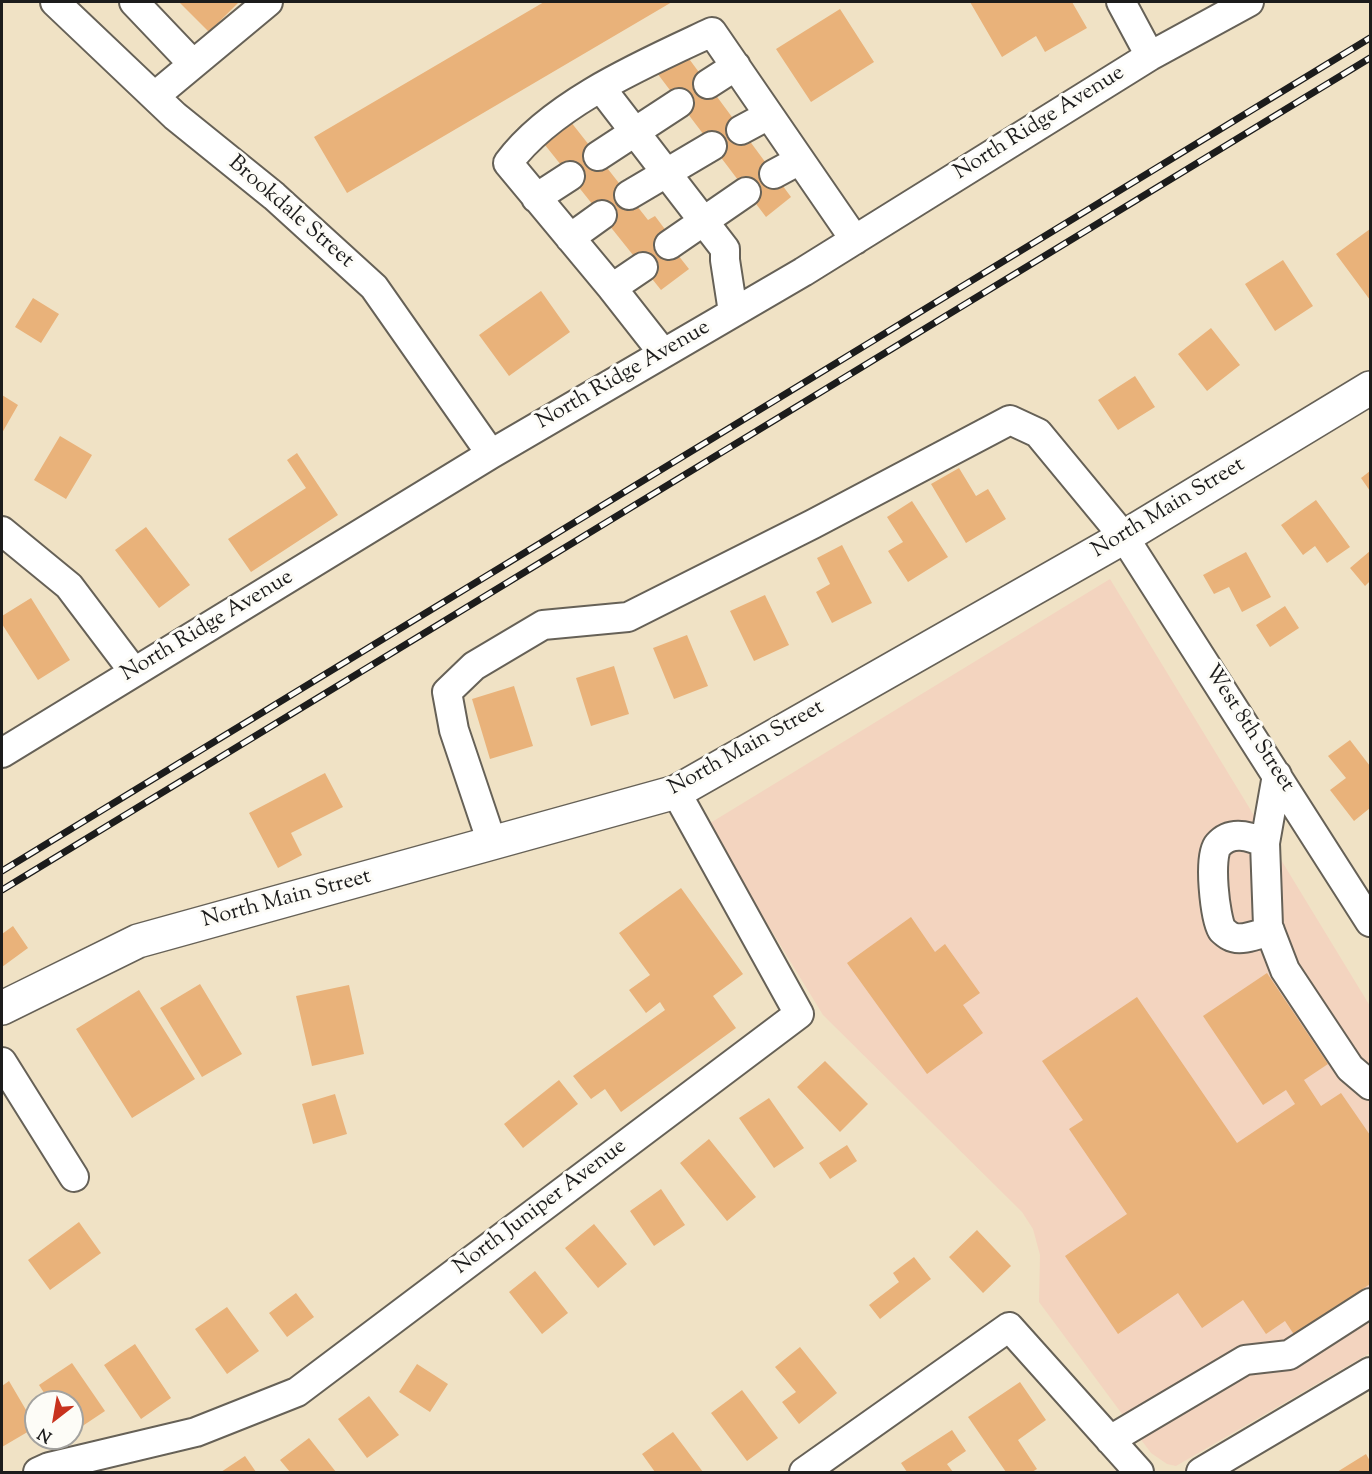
<!DOCTYPE html>
<style>
body{margin:0}
#map{position:relative;width:1372px;height:1474px;overflow:hidden;background:#f0e2c5;font-family:"Sorts Mill Goudy",serif}
canvas{display:block}
.frame{position:absolute;inset:0;border:3px solid #1c1c1c;pointer-events:none}
.north{position:absolute;left:24px;top:1390px;width:60px;height:60px;box-sizing:border-box;background:#fdfcf7;border:2px solid #a3a29f;border-radius:50%;rotate:211deg;font-size:16px;font-weight:700;line-height:24px;text-align:center;color:#1c1c1c}
.north::after{content:'';display:block;margin:auto;width:21px;height:27px;background:#c8321e;clip-path:polygon(50% 0,100% 100%,50% 72%,0 100%)}
</style>
<div id="map">
<canvas width="1372" height="1474"></canvas>
<div class="frame"></div>
<div class="north">N</div>
</div>
<script>
const c = document.querySelector('canvas').getContext('2d');
c.lineJoin = 'round';
function fill(path, color) { c.fillStyle = color; c.fill(path, 'evenodd'); }
function trace(path, color, width, dash) { c.strokeStyle = color; c.lineWidth = width; c.lineCap = dash ? 'butt' : 'round'; c.setLineDash(dash || []); c.stroke(path); }
function drawText(font, color, halo, rows, align = 'center') {
  c.font = font + ' "Sorts Mill Goudy",serif'; c.lineWidth = 6; c.setLineDash([]); c.textBaseline = 'middle'; c.strokeStyle = halo; c.fillStyle = color; for (const [text, x, y, turn = 0] of rows) {
    c.save(); c.translate(x, y); c.rotate((+turn || 0) * Math.PI / 180); c.textAlign = isNaN(turn) ? turn : align; if (halo) c.strokeText(text, 0, 0); c.fillText(text, 0, 0); c.restore();
  }
}
const built = new Path2D(`
 M1110,579L1370,1006V1353L1176,1466L1167,1464L1151,1453L1039,1302L1040,1255L1033,1229L1022,1212L823,1015L707,825Z`);
const building = new Path2D(`
 M179,2H239L209,32Z
 M544,2H672L347,193L314,137Z
 M970,2H1072L1087,28L1045,52L1036,36L1002,57Z
 M840,9L874,62L811,102L776,49Z
 M684,52L791,197L766,217L657,73Z
 M567,117L648,220L655,216L667,232L663,236L689,269L661,290L541,140Z
 M1370,229V300L1336,254Z
 M1283,260L1313,306L1275,331L1245,284Z
 M541,291L570,332L509,376L479,335Z
 M33,298L59,314L41,343L15,327Z
 M1211,328L1240,365L1207,391L1178,354Z
 M1135,376L1155,407L1118,430L1098,400Z
 M2,395L18,405L2,433Z
 M60,436L92,455L66,499L34,480Z
 M297,453L338,515L251,572L228,539L306,488L287,460Z
 M959,468L976,496L988,489L1006,519L966,543L931,484Z
 M1370,471V491L1361,478Z
 M1316,500L1350,547L1327,563L1315,546L1303,555L1281,525Z
 M912,501L948,557L908,582L888,551L903,542L887,517Z
 M146,527L190,585L159,608L115,550Z
 M842,545L872,603L832,623L816,592L830,584L817,558Z
 M1370,551V581L1365,586L1350,568Z
 M1246,552L1271,597L1242,612L1229,587L1214,594L1203,575Z
 M765,595L789,645L754,661L730,611Z
 M31,598L70,660L38,680L2,624V616Z
 M1285,606L1299,628L1270,647L1256,625Z
 M687,635L708,686L674,699L653,648Z
 M614,666L629,714L591,726L576,678Z
 M514,686L533,746L490,759L472,699Z
 M1350,740L1370,766V808L1354,821L1330,790L1346,778L1328,756Z
 M325,773L343,807L291,833L302,855L278,868L249,813Z
 M681,888L743,974L713,996L736,1028L621,1112L605,1089L591,1099L573,1076L665,1010L660,1002L646,1013L629,990L650,975L619,933Z
 M911,917L935,952L945,944L980,993L963,1005L983,1033L927,1074L847,963Z
 M13,926L28,948L2,967V934Z
 M1267,973L1328,1064L1304,1080L1321,1106L1341,1093L1370,1135V1284L1295,1336L1285,1321L1266,1334L1243,1300L1202,1328L1178,1293L1118,1334L1065,1256L1127,1214L1069,1129L1083,1120L1042,1061L1137,997L1237,1143L1295,1104L1286,1090L1263,1105L1203,1016Z
 M200,984L242,1054L202,1077L160,1008Z
 M349,985L364,1054L312,1066L296,996Z
 M139,990L195,1079L132,1118L76,1029Z
 M825,1061L868,1104L840,1132L797,1087Z
 M559,1080L578,1104L523,1148L504,1124Z
 M335,1094L347,1134L313,1144L302,1104Z
 M769,1098L804,1148L774,1168L739,1118Z
 M709,1139L756,1197L727,1221L680,1163Z
 M847,1145L857,1161L830,1179L819,1163Z
 M661,1189L685,1225L654,1246L630,1211Z
 M79,1222L101,1253L50,1290L28,1260Z
 M594,1224L627,1264L598,1288L565,1248Z
 M977,1230L1011,1266L983,1293L949,1257Z
 M914,1257L931,1279L880,1319L869,1305L899,1282L893,1273Z
 M535,1271L568,1313L542,1334L509,1292Z
 M296,1293L314,1317L287,1337L269,1313Z
 M227,1307L259,1351L227,1374L195,1329Z
 M135,1344L171,1398L141,1419L104,1365Z
 M800,1347L837,1393L799,1424L782,1402L796,1392L775,1367Z
 M72,1363L105,1411L72,1433V1402H50L39,1385Z
 M417,1364L448,1384L430,1412L399,1392Z
 M9,1381L36,1427L2,1447V1386Z
 M1020,1382L1046,1420L1018,1440L1037,1469L1032,1472H1006L968,1417Z
 M742,1390L778,1438L747,1461L711,1413Z
 M369,1396L399,1435L367,1458L338,1419Z
 M952,1430L966,1451L947,1464L953,1472H907L901,1463Z
 M673,1432L703,1472H655L642,1454Z
 M309,1438L336,1472H290L280,1460Z
 M1366,1454L1370,1461V1472H1337Z
 M245,1456L256,1472H221Z`);
const minor = new Path2D(`
 M55,2L175,116L274,196L374,287L491,454
 M134,2L193,64
 M1121,2L1150,56
 M708,84L736,66
 M601,88L725,249V260L733,312
 M155,96L268,2
 M741,130L769,115
 M598,156L679,103
 M774,174L800,160
 M629,195L712,146
 M536,198L570,176
 M570,238L602,215
 M669,245L746,192
 M612,288L643,267
 M663,353L612,288L508,163C552,103 646,63 712,32L855,240
 M2,531L69,586L134,672
 M2,753L491,454L803,272L1150,56L1249,2
 M1277,775L1265,843L1268,926L1285,970L1350,1068L1370,1085
 M492,843L454,730L447,692L474,666L543,625L628,617L813,524L1010,420L1038,433L1124,537L1370,922
 M1265,843C1250,836 1231,830 1218,845C1208,856 1215,918 1222,930C1223,931 1229,936 1230,936C1240,942 1259,934 1270,931
 M2,1062L74,1177
 M1110,1440L1245,1360L1289,1355L1370,1303
 M38,1472L49,1467L196,1432L297,1392L799,1014L676,792
 M804,1472L1009,1327L1139,1472
 M1201,1472L1370,1372`);
const major = new Path2D(`
 M2,1008L138,941L676,792L1124,537L1370,388`);
const rail = new Path2D(`
 M2,871L1370,38
 M2,890L1370,58`);
const streetNames = [
 ["North Ridge Avenue",1040,124,-32],
 ["Brookdale Street",290,213,41],
 ["North Ridge Avenue",624,376,-30],
 ["North Main Street",1169,509,-31],
 ["North Ridge Avenue",208,627,-31],
 ["West 8th Street",1248,729,57],
 ["North Main Street",747,749,-29],
 ["North Main Street",287,900,-15],
 ["North Juniper Avenue",541,1208,-37]
];
fill(built, '#f3d4bf');
fill(building, '#e9b27a');
trace(minor, '#666157', 32);
trace(major, '#666157', 36);
trace(minor, '#fff', 28);
trace(major, '#fff', 33);
trace(rail, '#1c1c1c', 7);
trace(rail, '#fdfcf7', 4.5, [14]);
drawText('22px', '#1c1c1c', '#fdfcf7', streetNames);
</script>
